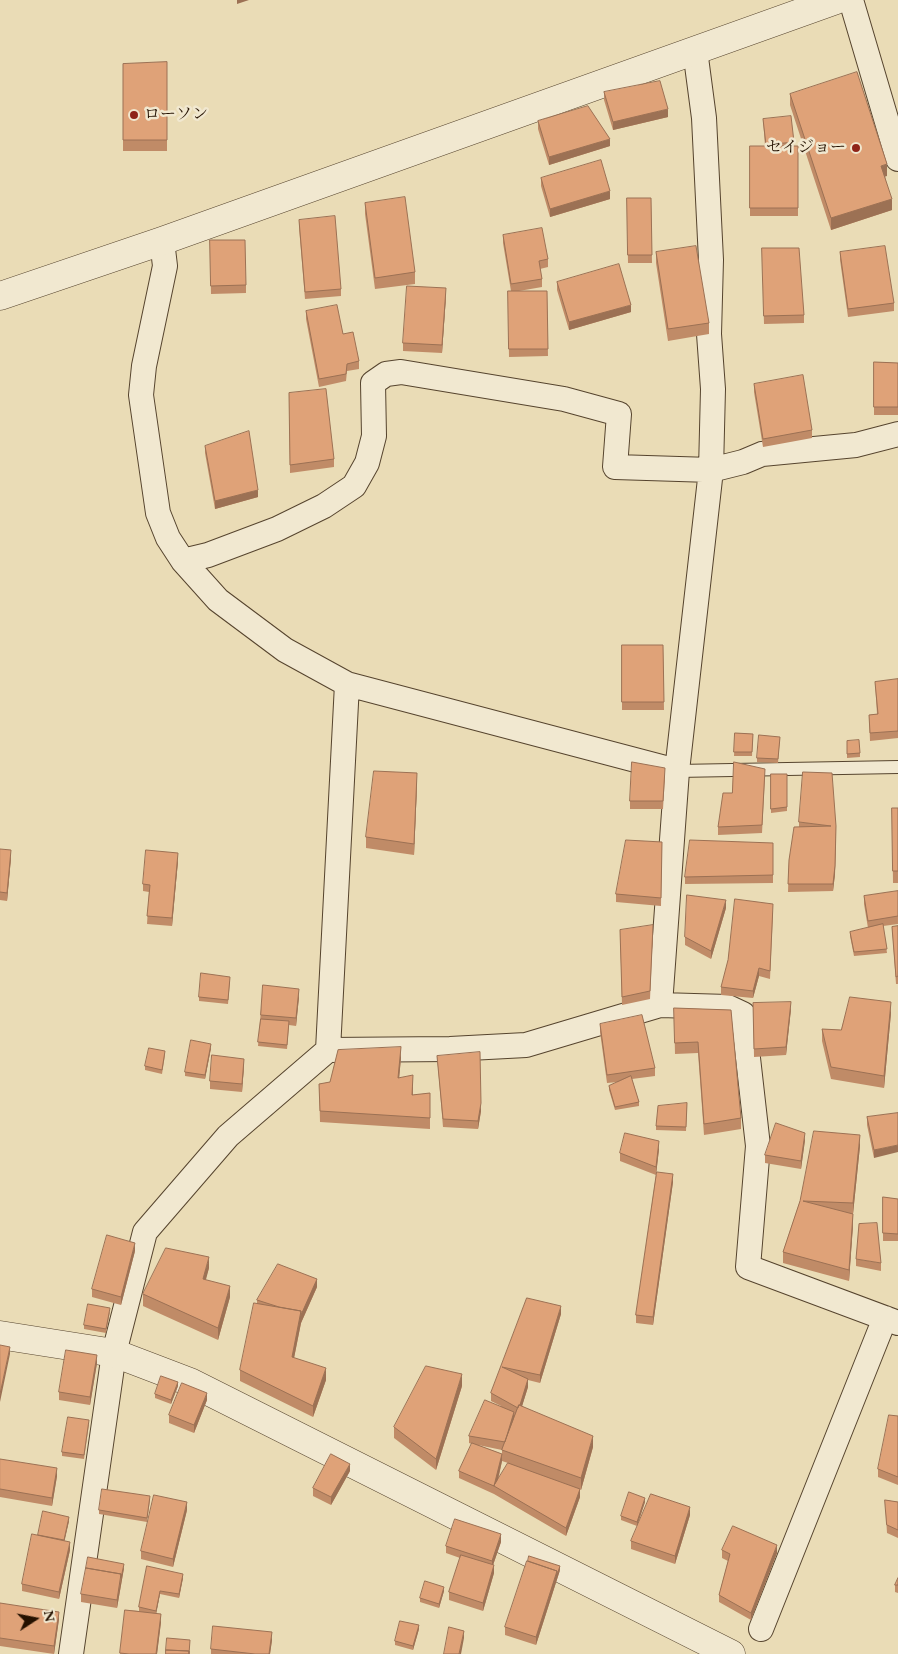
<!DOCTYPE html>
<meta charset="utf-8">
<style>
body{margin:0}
#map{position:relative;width:898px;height:1654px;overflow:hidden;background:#eadcb6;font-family:"EB Garamond",serif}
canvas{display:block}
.north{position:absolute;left:10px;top:1594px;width:50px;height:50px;-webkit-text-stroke:4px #f1e8d0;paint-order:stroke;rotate:79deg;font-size:14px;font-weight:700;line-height:20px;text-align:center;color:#241100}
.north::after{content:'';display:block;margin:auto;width:18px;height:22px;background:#241100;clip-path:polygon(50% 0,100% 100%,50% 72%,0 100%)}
</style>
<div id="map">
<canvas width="898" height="1654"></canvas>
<div class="north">N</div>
</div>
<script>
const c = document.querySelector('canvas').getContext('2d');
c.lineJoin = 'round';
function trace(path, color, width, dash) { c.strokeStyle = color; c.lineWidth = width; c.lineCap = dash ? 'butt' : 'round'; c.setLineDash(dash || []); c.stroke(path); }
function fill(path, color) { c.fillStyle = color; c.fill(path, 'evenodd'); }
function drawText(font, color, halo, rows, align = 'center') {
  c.font = font + ' "EB Garamond","Noto Serif JP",serif'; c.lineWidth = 5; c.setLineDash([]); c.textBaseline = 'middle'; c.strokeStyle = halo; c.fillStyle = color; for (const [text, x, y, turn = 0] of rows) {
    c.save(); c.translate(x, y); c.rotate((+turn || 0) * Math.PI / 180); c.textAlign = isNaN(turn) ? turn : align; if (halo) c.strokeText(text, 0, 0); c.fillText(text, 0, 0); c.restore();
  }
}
const service = new Path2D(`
 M677,771L898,767`);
const minor = new Path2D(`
 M851,0L898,159
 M162,241L165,266L144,366L141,395L158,513L168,538L183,561L218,600L285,650L347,684L677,771
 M183,561L208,555L277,529L324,506L354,486L367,463L374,436L373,383L386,374L401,372L564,399L619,414L615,467L711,470L743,462L762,454L856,445L898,434
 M660,1005L677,771L711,470L713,389L709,334L711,260L704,118L695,50
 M328,1050L347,684
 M761,1629L885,1318
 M71,1654L114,1353L145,1232L228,1136L328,1050L450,1049L526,1045L660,1005L728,1007L743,1014L758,1146L748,1267L898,1323`);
const tertiary = new Path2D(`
 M0,296L162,241L836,0
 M0,1335L114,1353L190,1382L731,1654`);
const wall = new Path2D(`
 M167,62V151H123V64Z
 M604,92L668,117L613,130L604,100Z
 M790,94L887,176H885L892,210L831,230L790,105Z
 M763,119L794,142V146H798V216H750V146H765Z
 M538,121L610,146L549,165L538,129Z
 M541,178L610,199L550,217L541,186Z
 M627,198H651L652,263H628Z
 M365,203L415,272V284L375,289L365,214Z
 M299,220L341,289V296L305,299L299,227Z
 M503,235L548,259V267L540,269L542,279V287L519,291H547L548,356L509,357L508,291H511L503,243Z
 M210,240L246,285V293L211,294Z
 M762,248L804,315V323L764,324Z
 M656,252L709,323V334L668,341L656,263Z
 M840,252L894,303V311L848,317L840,260Z
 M557,282L631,312L569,330L557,290Z
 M446,296L442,353L403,351V343Z
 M306,311L343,334L359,361V369L347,371L346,381L319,387L306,319Z
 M874,362L898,363V415H874Z
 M754,384L812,430V438L763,447L754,392Z
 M289,393L334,459V467L290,473Z
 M205,446L258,497L215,509L205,453Z
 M622,645H663L664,710H622Z
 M898,679V738L870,741L869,715L877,714L875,682Z
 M735,733L753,734L752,756H734Z
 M780,737L778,763L757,762V758Z
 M847,741L860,753V757L847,758Z
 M771,774H787V811L771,813Z
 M665,776L663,809H630V801Z
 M765,776L762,833L718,835V827L732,793Z
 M417,785L414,855L366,848V837Z
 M892,808H898V883H893Z
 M799,822L836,826L835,874L833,891L788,892L789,860L799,827Z
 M662,842L661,906L616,902V894Z
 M773,843V883L685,884V877Z
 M0,849L11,858L7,901L0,900Z
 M178,861L172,926L147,924L149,892L143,891V884Z
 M898,891V924L883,926L887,953L854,956L850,936V932L868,928L864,904V896Z
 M726,908L711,959L685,945V937Z
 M773,912L770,979L759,976L753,998L721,995V987Z
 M898,926V984H896L892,927Z
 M620,930L653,933L650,999L622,1005Z
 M230,981L228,1004L199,1001V997Z
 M263,985L299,997L296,1026L289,1025L287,1049L258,1046Z
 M753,1003L791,1009L786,1055L754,1057Z
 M674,1008L731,1010L741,1118V1129L704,1135L698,1053L675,1054Z
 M891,1013L884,1088L831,1079L822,1041V1029L841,1030Z
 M600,1024L655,1068V1076L632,1079L639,1102V1106L615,1110L609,1090V1086L618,1082L607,1083L600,1032Z
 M211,1048L205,1079L185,1076V1072Z
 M165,1055L162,1074L145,1070V1066Z
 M437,1056L481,1111L478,1129L443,1127Z
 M401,1058L399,1078L413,1087V1095L430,1093V1129L320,1122L319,1084L330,1082Z
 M244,1066L242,1092L210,1089V1081Z
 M687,1103L686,1131L656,1130V1126Z
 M898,1113L874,1158L867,1125V1117Z
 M805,1140L801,1169L765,1163V1155Z
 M860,1146L853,1214V1225L849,1281L783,1263V1252L800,1201Z
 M659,1149L656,1175L673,1182L653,1325L636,1323V1315L656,1175L620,1161V1153Z
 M883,1197L898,1199V1241H883Z
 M135,1251L121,1305L92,1297V1289Z
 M856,1259L881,1263V1271L856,1266Z
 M209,1268L205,1280L230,1297L218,1340L143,1306V1294Z
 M317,1287L301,1323L294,1358L326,1380L313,1417L240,1381V1370L257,1304V1300Z
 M527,1298L561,1314L540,1383L528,1380V1387L522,1406L593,1447L581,1490L580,1489V1497L566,1536L494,1494L459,1478V1471L472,1444L469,1443V1436L501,1406L491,1401V1393ZM478,1445L502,1450V1454ZM502,1461L508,1463L498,1481Z
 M110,1312L106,1333L84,1329V1325Z
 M97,1363L90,1405L59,1400V1392Z
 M178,1386L171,1404L155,1398V1394Z
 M462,1386L436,1470L394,1438V1427Z
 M207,1400L194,1433L169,1423V1415Z
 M898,1416V1485L878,1477V1469Z
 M89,1424L84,1459L62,1456V1452Z
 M0,1459L57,1476L52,1506L0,1497Z
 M350,1471L331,1505L313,1496V1488Z
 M150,1500L147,1522L99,1514V1510Z
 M885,1500L898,1502V1538L887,1533Z
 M645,1502L637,1526L621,1520V1516Z
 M187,1510L173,1567L141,1559V1551Z
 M690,1515L675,1564L631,1549V1541Z
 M69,1521L64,1541L70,1550L59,1599L22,1591V1584L38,1535Z
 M501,1542L493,1565L494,1573L483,1611L449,1600V1592L460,1558L446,1553V1546Z
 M722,1550L777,1553L751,1620L719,1602V1595L728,1561L722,1558Z
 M147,1566L183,1578L179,1598L160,1594L156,1613L161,1622L157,1654H120L125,1610L139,1611V1607Z
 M124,1568L117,1608L81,1602V1594Z
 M560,1570L536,1645L505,1635V1627Z
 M895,1585H898V1593L895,1592Z
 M444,1591L439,1608L420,1602V1598Z
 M0,1603L59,1619L54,1654L0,1646Z
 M419,1629L413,1650L395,1645V1641Z
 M272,1640L270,1654H211V1649Z`);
const shadedWall = new Path2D(`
 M237,0H249L237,4Z
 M668,109V117L613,130V122Z
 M610,139V146L549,165V157Z
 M887,164V176L881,178V166Z
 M610,191V199L550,217V209Z
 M892,199V210L831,230V218Z
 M446,288V296L442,353V345Z
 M631,305V312L569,330V322Z
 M258,490V497L215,509V501Z
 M417,773V785L414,855V844Z
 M836,826L835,874L833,891V884Z
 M11,850V858L7,901V893Z
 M178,853V861L172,926V918Z
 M726,900V908L711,959V951Z
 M759,968V976L753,998V991Z
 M299,989V997L296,1026V1018Z
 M791,1002V1009L786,1055V1047Z
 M891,1002V1013L884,1088V1076Z
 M211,1044V1048L205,1079V1075Z
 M401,1047V1058L398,1090V1078Z
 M244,1059V1066L242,1092V1084Z
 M413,1075V1087L412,1106V1095Z
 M481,1103V1111L478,1129V1121Z
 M805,1133V1140L801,1169V1161Z
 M860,1135V1146L853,1214V1203Z
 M659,1141V1149L656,1175V1167Z
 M898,1145V1152L874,1158V1150Z
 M673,1174V1182L653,1325V1317Z
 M853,1214V1225L849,1281V1270Z
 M135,1243V1251L121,1305V1297Z
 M209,1257V1268L203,1291V1279Z
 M317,1279V1287L301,1323L292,1368V1357L301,1311Z
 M230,1286V1297L218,1340V1328Z
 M561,1306V1314L540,1383V1375Z
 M10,1347V1354L0,1402V1394Z
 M97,1355V1363L90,1405V1397Z
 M326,1368V1380L313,1417V1406Z
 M462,1374V1386L436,1470V1459Z
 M528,1379V1387L519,1416V1408Z
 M178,1382V1386L171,1404V1400Z
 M207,1393V1400L194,1433V1425Z
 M514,1412V1420L505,1442Z
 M593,1436V1447L581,1490V1478Z
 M502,1454V1461L496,1487L494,1486V1494V1486Z
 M350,1464V1471L331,1505V1497Z
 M57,1468V1476L52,1506V1498Z
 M580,1489V1497L566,1536V1528Z
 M645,1498V1502L637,1526V1522Z
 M187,1502V1510L173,1567V1559Z
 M690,1507V1515L675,1564V1556Z
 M69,1517V1521L63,1548V1544Z
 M501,1534V1542L492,1568V1561Z
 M70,1542V1550L59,1599V1592Z
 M777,1545V1553L751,1620V1613Z
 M124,1564V1568L117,1608V1600Z
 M494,1565V1573L483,1611V1603Z
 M560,1566V1570L536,1645V1637L557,1571Z
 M183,1574V1578L179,1598V1594Z
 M444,1587V1591L439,1608V1604Z
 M160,1591V1594L156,1615V1611Z
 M59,1612V1619L54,1654V1646Z
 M161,1614V1622L157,1654H156Z
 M419,1625V1629L413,1650V1646Z
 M464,1631V1638L461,1654H459Z
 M272,1632V1640L270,1654H269Z`);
const building = new Path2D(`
 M167,62V140H123V64Z
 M857,72L887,164L881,166L892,199L831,218L790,94Z
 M660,81L668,109L613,122L604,92Z
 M588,106L610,139L549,157L538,121Z
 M791,116L794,142L766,145L763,119Z
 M750,146H798V208H750Z
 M601,160L610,191L550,209L541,178Z
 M405,197L415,272L375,278L365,203Z
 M627,198H651L652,255H628Z
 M335,216L341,289L305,292L299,220Z
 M542,228L548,259L539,261L542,279L511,284L503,235Z
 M210,240H245L246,285L211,286Z
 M696,246L709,323L668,329L656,252Z
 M885,246L894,303L848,309L840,252Z
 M762,248H799L804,315L764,316Z
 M619,264L631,305L569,322L557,282Z
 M407,286L446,288L442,345L403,343Z
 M508,291H547L548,349H509Z
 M337,305L343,334L353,332L359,361L347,364L346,374L319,379L306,311Z
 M874,362L898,363V407H874Z
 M803,375L812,430L763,439L754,384Z
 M326,389L334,459L290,465L289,393Z
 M249,431L258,490L215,501L205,446Z
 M622,645H663L664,702H622Z
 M898,679V731L870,733L869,715L878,714L875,682Z
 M735,733L753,734L752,752H734Z
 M759,735L780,737L778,759L757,758Z
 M859,740L860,753L847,754V741Z
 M632,762L665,768L663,801H630Z
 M734,762L765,769L762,825L718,827L723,793H732Z
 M374,771L417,773L414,844L366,837Z
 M803,772L832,773L836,826L835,866L833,884H788L789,860L794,827L831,826L799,822Z
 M771,774H787V807L771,809Z
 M892,808H898V871H893Z
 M626,840L662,842L661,898L616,894Z
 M690,840L773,843V875L685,877Z
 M0,849L11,850L7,893L0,892Z
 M146,850L178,853L172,918L147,916L150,885L143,884Z
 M898,891V916L868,921L864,896Z
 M687,895L726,900L711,951L685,937Z
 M735,899L773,904L770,971L759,968L753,991L721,987L728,960Z
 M883,924L887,949L854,952L850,932Z
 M653,925L650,991L622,997L620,930Z
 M898,926V976L896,977L892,927Z
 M201,973L230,977L228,1000L199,997Z
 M263,985L299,989L296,1018L261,1015Z
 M850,997L891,1002L884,1076L831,1067L822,1029L841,1030Z
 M791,1002L786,1047L754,1049L753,1003Z
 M674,1008L731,1010L741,1118L704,1124L698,1042L675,1043Z
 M642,1015L655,1068L607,1075L600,1024Z
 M261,1019L289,1021L287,1045L258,1042Z
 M191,1040L211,1044L205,1075L185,1072Z
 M401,1047L398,1078L413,1075L412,1095L430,1093V1118L320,1111L319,1084L330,1082L338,1050Z
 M149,1048L165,1051L162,1070L145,1066Z
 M480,1052L481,1103L478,1121L443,1119L437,1056Z
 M212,1055L244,1059L242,1084L210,1081Z
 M631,1076L639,1102L615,1107L609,1086Z
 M687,1103L686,1127L656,1126L658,1106Z
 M898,1113V1145L874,1150L867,1117Z
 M776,1123L805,1133L801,1161L765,1155Z
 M814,1131L860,1135L853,1203L803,1201L853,1214L849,1270L783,1252L800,1201Z
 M625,1133L659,1141L656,1167L620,1153Z
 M657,1172L673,1174L653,1317L636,1315Z
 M883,1197L898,1199V1234L883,1233Z
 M877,1223L881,1263L856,1259L859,1224Z
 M107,1235L135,1243L121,1297L92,1289Z
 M166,1248L209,1257L203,1279L230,1286L218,1328L143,1294Z
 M278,1264L317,1279L301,1315V1311L279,1307L257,1300Z
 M527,1298L561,1306L540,1375L502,1367L528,1379L520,1405H519L518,1408L491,1393Z
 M254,1303L301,1311L292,1357L326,1368L313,1406L240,1370Z
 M88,1304L110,1308L106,1329L84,1325Z
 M0,1345L10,1347L0,1394Z
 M66,1350L97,1355L90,1397L59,1392Z
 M426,1366L462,1374L436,1459L394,1427Z
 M161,1376L178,1382L171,1400L155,1394Z
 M182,1383L207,1393L194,1425L169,1415Z
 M485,1400L514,1412L505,1442L469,1436Z
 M519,1405L593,1436L581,1478L502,1450Z
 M889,1415L898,1416V1477L878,1469Z
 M68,1417L89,1420L84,1455L62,1452Z
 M472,1443L502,1454L494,1486L459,1471Z
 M331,1454L350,1464L331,1497L313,1488Z
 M0,1459L57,1468L52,1498L0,1489Z
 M508,1463L580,1489L566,1528L494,1486Z
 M102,1489L150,1496L147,1518L99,1510Z
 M629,1492L645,1498L637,1522L621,1516Z
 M651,1494L690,1507L675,1556L631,1541Z
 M154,1495L187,1502L173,1559L141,1551Z
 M885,1500L898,1502V1530L887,1525Z
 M43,1511L69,1517L64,1540L38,1535Z
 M455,1519L501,1534L492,1561L446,1546Z
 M733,1526L777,1545L751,1613L719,1595L730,1554L722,1550Z
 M32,1534L70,1542L59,1592L22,1584Z
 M461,1555L494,1565L483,1603L449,1592Z
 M529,1556L560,1566L557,1575V1571L528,1561Z
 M88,1557L124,1564L121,1578V1574L86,1568Z
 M527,1561L557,1571L536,1637L505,1627Z
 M147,1566L183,1574L179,1594L160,1591L156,1611L139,1607Z
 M86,1568L121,1574L117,1600L81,1594Z
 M898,1578V1585H895Z
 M425,1581L444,1587L439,1604L420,1598Z
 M0,1603L59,1612L54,1646L0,1638Z
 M125,1610L161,1614L156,1654H129L120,1653Z
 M400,1621L419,1625L413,1646L395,1641Z
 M213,1626L272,1632L269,1654H255L211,1649Z
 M449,1627L464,1631L459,1654H444Z
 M167,1638L190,1640L189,1654V1651L166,1650Z
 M166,1650L189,1651V1654H166Z`);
const markers = [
 [134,115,5,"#8f2418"],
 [856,148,5,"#8f2418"]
];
const poiNames = [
 ["ローソン",144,115],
 ["セイジョー",846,148,"right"]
];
trace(service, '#56442e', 14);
trace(minor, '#56442e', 26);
trace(tertiary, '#56442e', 29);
trace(service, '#f1e8d0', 12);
trace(minor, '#f1e8d0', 24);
trace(tertiary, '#f1e8d0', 28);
fill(wall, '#c08b67');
fill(shadedWall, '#9c7154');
fill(building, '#dfa278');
trace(building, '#9c7154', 1);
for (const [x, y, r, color] of markers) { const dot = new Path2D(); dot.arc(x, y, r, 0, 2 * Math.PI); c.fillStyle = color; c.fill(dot); trace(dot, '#f1e8d0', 2); }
drawText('16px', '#241100', '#f1e8d0', poiNames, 'left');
</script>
